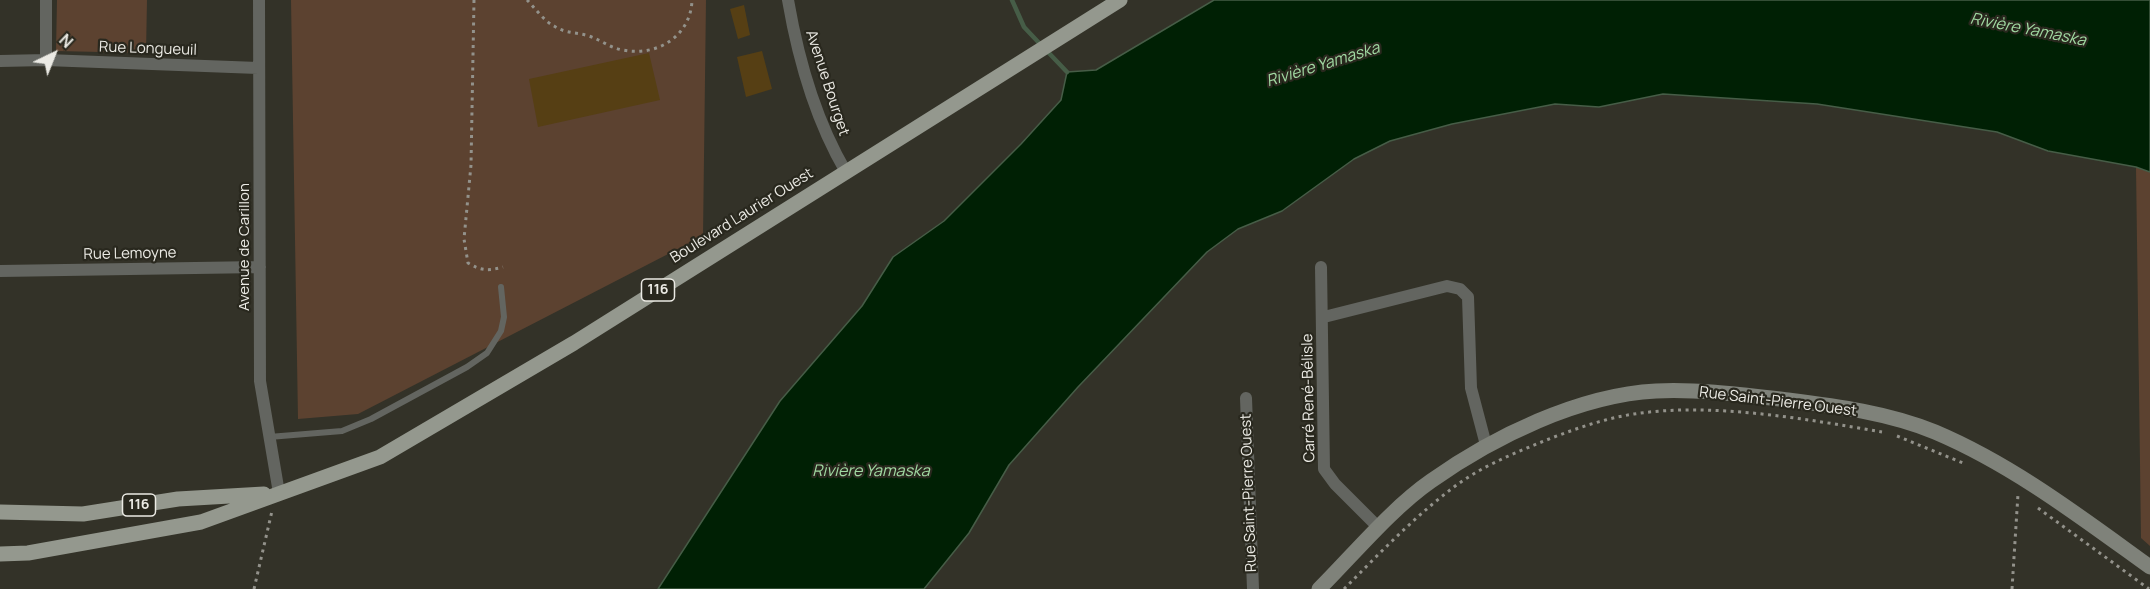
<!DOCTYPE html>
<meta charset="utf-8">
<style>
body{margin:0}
#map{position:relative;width:2150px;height:589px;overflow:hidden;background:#333228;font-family:Manrope,sans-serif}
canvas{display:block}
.north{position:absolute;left:24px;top:24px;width:60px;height:60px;-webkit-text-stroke:4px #29281e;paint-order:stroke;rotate:43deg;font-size:16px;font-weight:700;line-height:24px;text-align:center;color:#ebeae4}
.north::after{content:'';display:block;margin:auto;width:21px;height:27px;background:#ebeae4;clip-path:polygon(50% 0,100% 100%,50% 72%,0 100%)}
</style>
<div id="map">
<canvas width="2150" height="589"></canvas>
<div class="north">N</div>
</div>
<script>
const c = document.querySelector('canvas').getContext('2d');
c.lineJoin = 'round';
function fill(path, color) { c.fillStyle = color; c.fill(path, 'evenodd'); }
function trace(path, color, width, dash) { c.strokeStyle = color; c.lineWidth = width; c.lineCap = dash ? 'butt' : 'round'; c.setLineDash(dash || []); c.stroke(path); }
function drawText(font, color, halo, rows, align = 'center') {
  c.font = font + ' Manrope,sans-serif'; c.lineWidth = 4.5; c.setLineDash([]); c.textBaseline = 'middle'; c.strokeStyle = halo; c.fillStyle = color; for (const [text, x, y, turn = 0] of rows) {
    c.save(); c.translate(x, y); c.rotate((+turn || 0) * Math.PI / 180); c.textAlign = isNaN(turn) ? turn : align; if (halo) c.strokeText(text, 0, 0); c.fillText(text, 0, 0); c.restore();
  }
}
const green = new Path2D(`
 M57,0H147L146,53L56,51Z
 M291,0H706L703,236L358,414L298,419Z
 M2136,167L2150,172V546L2141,538Z`);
const water = new Path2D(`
 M1214,0H2150V172L2136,167L2048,151L1997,132L1817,104L1663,94L1599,107L1555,104L1452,124L1390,141L1354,159L1282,211L1238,229L1207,252L1078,387L1009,465L969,533L924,589H658L780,401L862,306L893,257L944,221L1021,144L1061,100L1067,72L1096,70Z`);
const stream = new Path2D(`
 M1012,0L1024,27L1041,45
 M1047,51L1067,72`);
const building = new Path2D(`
 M744,5L750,35L738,39L730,9Z
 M762,51L772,89L746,97L737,57Z
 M649,53L660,100L538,127L529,79Z`);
const path = new Path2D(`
 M474,0L471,165L464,239L468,263C481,271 489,271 503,267
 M527,0C535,8 544,21 554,26C566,34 577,32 589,36C601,40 610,48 623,50C657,57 691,36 692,0
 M1897,436L1963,463
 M2038,508L2149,589
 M254,589L272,511
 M1344,589C1379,554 1414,517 1454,487C1479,468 1510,455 1539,443C1569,431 1601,419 1634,414C1711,402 1806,419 1882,432
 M2012,589L2018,494`);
const lane = new Path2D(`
 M269,437L342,431L371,419L467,367L487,353L501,331L504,317L501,287`);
const street = new Path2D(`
 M46,0V60
 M259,0L260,381L279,493
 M788,0C798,58 816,121 846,172
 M0,61L46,60L258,68
 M1321,267L1324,469L1335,484L1379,528
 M0,271L260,267
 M1324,317L1447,286L1460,289L1468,297L1471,388L1486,445
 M1246,398L1253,589`);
const secondary = new Path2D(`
 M1319,589C1353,555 1392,508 1431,481C1493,437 1579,395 1656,391C1700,389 1744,395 1788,400C1836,406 1889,413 1935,432C2013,465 2082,518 2150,567`);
const primary = new Path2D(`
 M0,512L83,514L178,499L264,494
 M0,554L28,553L201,522L380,457L574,343L1120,0`);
const shields = [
 [658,290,33],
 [139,505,33]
];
const shieldNames = [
 ["116",658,290],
 ["116",139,505]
];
const streetNames = [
 ["Rue Longueuil",148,49,2],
 ["Avenue Bourget",827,83,72],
 ["Boulevard Laurier Ouest",742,216,-32],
 ["Avenue de Carillon",245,247,-90],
 ["Rue Lemoyne",130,254,-1],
 ["Carré René-Bélisle",1309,398,-91],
 ["Rue Saint-Pierre Ouest",1778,402,7],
 ["Rue Saint-Pierre Ouest",1249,493,-92]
];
const waterNames = [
 ["Rivière Yamaska",2028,30,11],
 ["Rivière Yamaska",1323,65,-17],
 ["Rivière Yamaska",871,472]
];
fill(green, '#5c4230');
fill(water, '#002004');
trace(water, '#465d47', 1.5);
trace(stream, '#465d47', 4.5);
fill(building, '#563f14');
trace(path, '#93928b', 3, [3, 4.5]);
trace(lane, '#636560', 6);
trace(street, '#636560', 12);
trace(secondary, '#7f827a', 15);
trace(primary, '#94988e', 15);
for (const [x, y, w] of shields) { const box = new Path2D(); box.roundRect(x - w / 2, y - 11, w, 22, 4.5); c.fillStyle = '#29281e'; c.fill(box); trace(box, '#ebeae4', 1.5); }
drawText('bold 14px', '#ebeae4', null, shieldNames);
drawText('15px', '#ebeae4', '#29281e', streetNames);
drawText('italic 16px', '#a1d9a2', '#29281e', waterNames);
</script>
